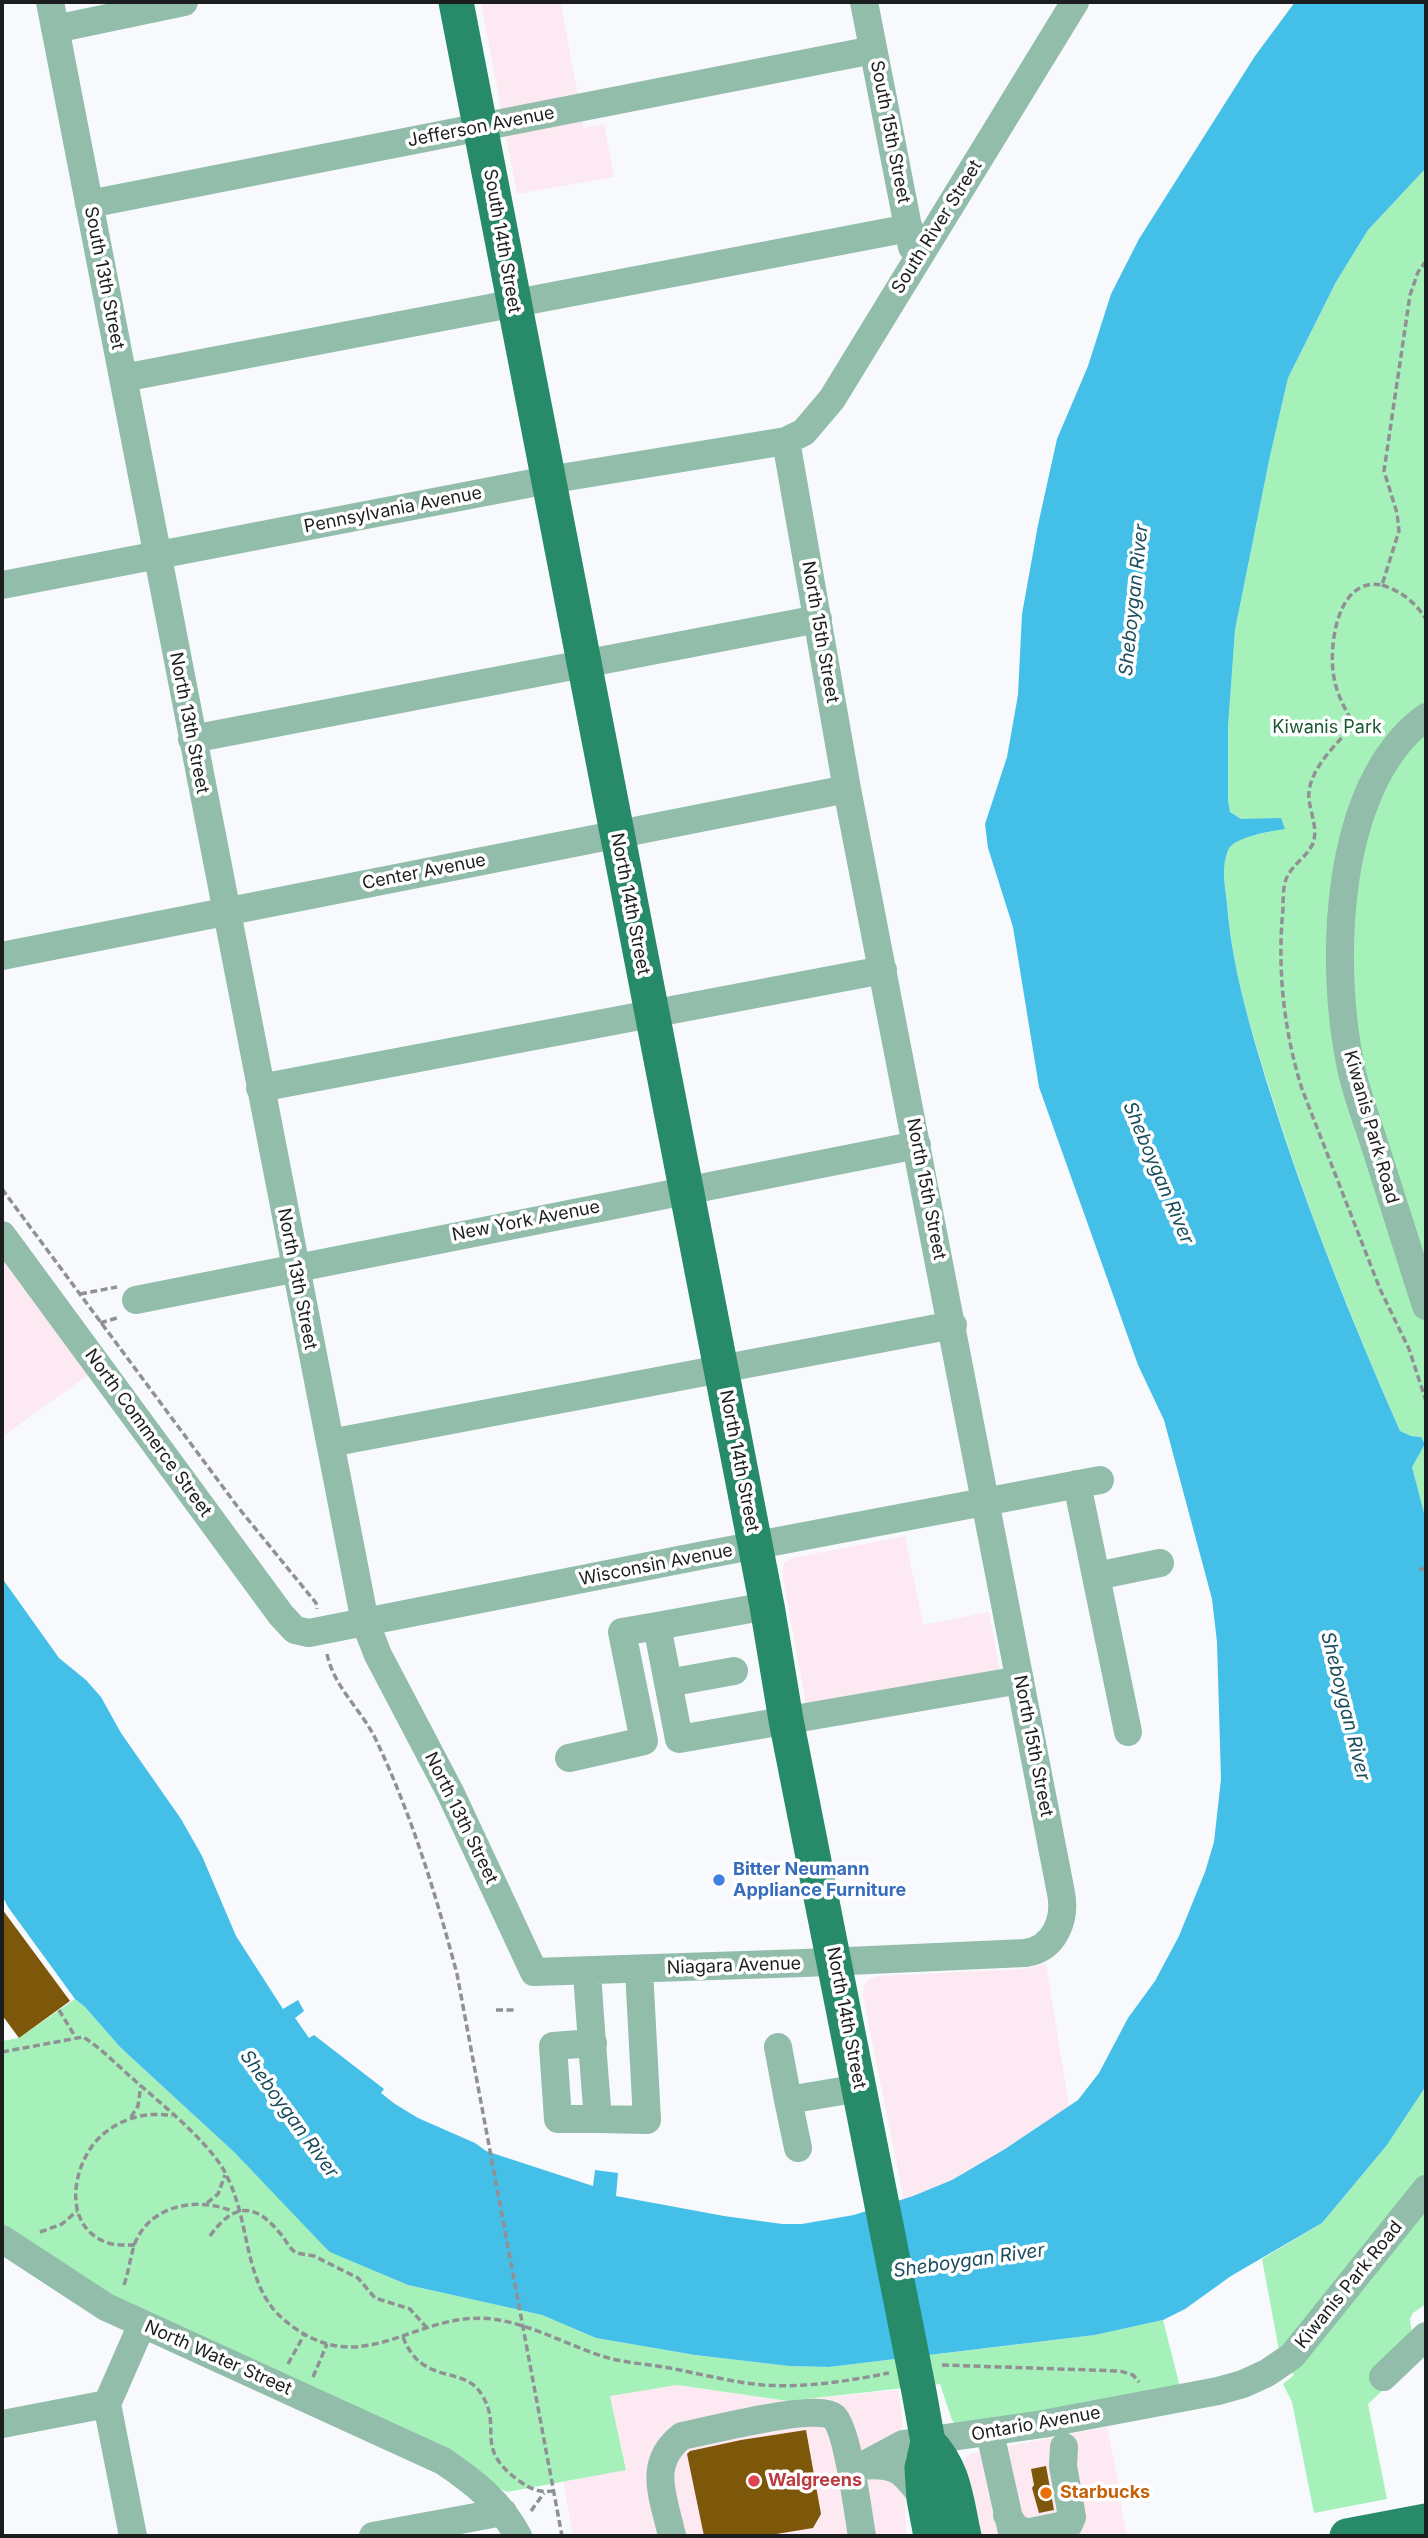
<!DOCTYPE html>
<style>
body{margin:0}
#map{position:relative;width:1428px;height:2538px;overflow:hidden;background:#f7f9fd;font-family:Inter,sans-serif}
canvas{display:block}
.frame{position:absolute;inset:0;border:4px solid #1c1d1e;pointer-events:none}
</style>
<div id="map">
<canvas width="1428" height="2538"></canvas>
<div class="frame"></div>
</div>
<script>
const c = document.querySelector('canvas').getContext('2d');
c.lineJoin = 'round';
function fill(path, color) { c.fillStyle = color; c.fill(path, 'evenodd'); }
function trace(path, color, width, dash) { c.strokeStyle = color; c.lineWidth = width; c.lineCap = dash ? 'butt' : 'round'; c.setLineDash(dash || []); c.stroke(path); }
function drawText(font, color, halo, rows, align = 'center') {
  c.font = font + ' Inter,sans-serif'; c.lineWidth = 7; c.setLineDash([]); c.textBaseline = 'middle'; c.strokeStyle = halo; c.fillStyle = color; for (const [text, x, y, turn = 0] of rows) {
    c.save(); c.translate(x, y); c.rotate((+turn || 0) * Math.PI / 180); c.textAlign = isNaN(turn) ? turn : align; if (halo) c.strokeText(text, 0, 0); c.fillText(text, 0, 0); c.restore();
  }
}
const commercial = new Path2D(`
 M481,2H578L561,5L584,128L604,124L614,177L517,194Z
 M2,1243L99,1367L2,1437Z
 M905,1536L923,1625L989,1612L1001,1676L808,1715L783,1578L784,1563L792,1558Z
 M1046,1964L1069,2106L1005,2149L952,2180L904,2199L863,1996L865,1984L868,1980L879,1976L1022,1969Z
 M677,2385L788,2401L898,2390L902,2414L906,2536H573L563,2482L626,2469L610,2395Z
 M1107,2427L1122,2499L1120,2500L1127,2536H976L962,2466L968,2455L977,2452Z`);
const green = new Path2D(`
 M1426,168V1520L1412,1467L1425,1444L1421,1437L1411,1436L1400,1431C1351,1318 1305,1205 1269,1087C1249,1024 1232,967 1227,901C1225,886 1221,863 1228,848C1235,837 1260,835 1272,831L1259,820L1241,819L1230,812L1228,800V727L1235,630L1270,456L1288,378L1336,282L1368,230Z
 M75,1999L85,2007L120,2047L235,2153L330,2251L408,2285L542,2315L596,2338L695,2355L789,2366L829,2367L972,2350L1095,2335L1163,2320L1180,2387L957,2426L952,2420L940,2384L788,2401L677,2385L610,2396L626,2470L507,2492L115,2309L2,2235V2041L19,2038Z
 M1426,2086V2304L1413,2313L1410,2319L1412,2335L1383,2390L1368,2404L1387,2499L1314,2513L1292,2402L1283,2384L1294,2375L1279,2350L1262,2259L1322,2223L1387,2145Z`);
const water = new Path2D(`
 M1295,2H1426V168L1368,230L1336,282L1288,378L1270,456L1235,630L1228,727V800L1230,812L1241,819L1281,818L1285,829C1272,831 1233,837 1228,850C1221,867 1225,886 1227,903C1232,968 1250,1027 1269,1089C1305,1205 1351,1319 1400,1431L1411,1436L1421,1437L1425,1444L1412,1467L1426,1520V2086L1387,2145L1322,2223L1231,2276L1185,2309L1163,2320L1095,2335L829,2367L789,2366L695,2355L596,2338L542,2315L408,2285L330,2252L320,2242L235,2153L120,2047L85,2007L75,1999L8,1907L2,1895V1578L59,1658L86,1680L101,1697L121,1733L181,1819L202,1856L236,1936L283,2009L298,2000L304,2011L295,2018L309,2038L314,2035L384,2089L381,2093L395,2104L418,2118L475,2143L486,2151L593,2186L595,2170L618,2173L616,2196L724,2216L782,2224H802L854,2215L913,2196L952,2180L1005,2149L1078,2100L1099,2073L1128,2018L1155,1981L1179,1936L1205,1872L1214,1842L1221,1779L1217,1642L1212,1599L1164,1420L1138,1365L1039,1087L1013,927L988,848L985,824L1007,757L1018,695L1022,614L1038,525L1057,439L1088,366L1111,294L1139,239L1255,56Z`);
const building = new Path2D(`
 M2,1909L70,2001L19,2038L2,2015Z
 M806,2430L821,2514L813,2528L764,2536H704L687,2454L690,2451L741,2440Z
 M1046,2466L1054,2510L1039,2513L1032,2488L1034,2485L1031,2469Z`);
const path = new Path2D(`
 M1426,261L1418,272L1410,295L1384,471L1397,513L1399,531L1382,585C1337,576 1328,647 1334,678C1337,694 1345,710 1354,724C1337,744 1306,771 1309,800C1311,814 1318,829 1313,843C1308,856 1293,864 1287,877C1283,885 1283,899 1283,909C1277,969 1284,1032 1302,1089L1380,1289L1409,1349L1426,1401
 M1382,585C1402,592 1414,601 1426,619
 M2,1189L237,1506L316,1603L317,1609
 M80,1294L117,1287
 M100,1323L120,1317
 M1419,1570L1426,1568
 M327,1654C334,1688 363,1711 377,1742C412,1816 436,1895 457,1974L562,2536
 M59,2010L76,2038
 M496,2010H516
 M2,2052L83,2037C101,2048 116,2064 132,2078C160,2103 202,2136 222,2167C227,2175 232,2187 235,2196C249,2235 248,2288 282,2318C361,2387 412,2310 492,2319C531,2324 565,2344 602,2356C623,2363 648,2364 670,2368C700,2374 732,2382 763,2385C805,2388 848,2381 889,2373
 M131,2117L138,2106L141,2085
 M207,2203L218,2194L225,2175
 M40,2232L62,2224L77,2211
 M210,2236C232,2205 253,2201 278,2231C285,2238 288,2247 296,2253L314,2256L358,2278L375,2298L410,2309L427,2328
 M135,2245C124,2245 113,2246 103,2241C61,2222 73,2161 102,2135C122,2118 147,2111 172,2116
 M124,2285C129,2271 130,2257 135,2243C151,2204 198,2197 232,2211
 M403,2337C422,2387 464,2364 482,2395C503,2429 473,2447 518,2480C530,2489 539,2493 553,2491
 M288,2364L304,2335
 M942,2365L1120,2371L1133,2375L1139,2382
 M313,2377L327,2344
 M531,2511L544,2493`);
const minor = new Path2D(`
 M50,2L365,1622L378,1655L450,1792L534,1972L804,1963L1025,1953C1055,1949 1066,1919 1061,1893L847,789L786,441
 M864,2L912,247
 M55,29L184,2
 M89,204L873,50
 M123,378L909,228
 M2,585L548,480L786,441L804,432L832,399L1075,2
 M1426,717C1333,784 1329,966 1351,1068C1357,1096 1368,1123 1376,1149C1393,1201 1409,1254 1426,1306
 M192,739L818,619
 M2,956L847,789
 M260,1088L883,970
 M2,1235L281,1615L295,1630L309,1633L699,1556L1100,1480
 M136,1300L917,1145
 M330,1443L953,1325
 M1077,1484L1128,1732
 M1096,1576L1160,1563
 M767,1606L657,1626L679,1739L1020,1680
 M668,1683L734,1671
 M569,1758L644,1741L622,1632L657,1626
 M587,1971C590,2020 594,2070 598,2119H558L553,2046L593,2043
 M778,2047L788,2100
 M598,2119L647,2120L639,1970
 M798,2148L788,2100L860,2088
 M2,2239L106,2307L443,2461C474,2482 500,2502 518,2536
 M1383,2377L1426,2336
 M2,2424L107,2404
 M990,2433L1012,2532
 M859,2466C896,2462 903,2470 924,2499
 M862,2466L903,2444L1043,2424L1218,2391L1243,2384L1267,2373L1292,2356L1426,2189
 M1007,2515L1015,2527L1026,2533L1069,2524L1072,2517L1063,2466L1064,2447
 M133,2536L107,2404L142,2324
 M373,2536L503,2512
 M672,2536C664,2498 646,2464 682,2436C708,2431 818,2402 834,2417C848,2431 858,2513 862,2536`);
const major = new Path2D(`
 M456,2L767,1606L786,1720L919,2392L928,2442L922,2468L924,2499L931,2536
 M928,2442C955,2470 956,2500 964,2536
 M1347,2536L1426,2521`);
const markers = [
 [719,1880,7,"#3f7fe0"],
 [754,2481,7,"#e0444e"],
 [1046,2493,7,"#e8710a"]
];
const streetNames = [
 ["Jefferson Avenue",481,127,-11],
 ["South 15th Street",890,132,79],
 ["South River Street",937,227,-58],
 ["South 14th Street",502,241,80],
 ["South 13th Street",104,278,79],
 ["Pennsylvania Avenue",393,510,-11],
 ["North 15th Street",820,632,80],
 ["North 13th Street",189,723,79],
 ["Center Avenue",424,872,-11],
 ["North 14th Street",630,904,79],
 ["Kiwanis Park Road",1371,1127,74],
 ["North 15th Street",926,1189,79],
 ["New York Avenue",526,1221,-11],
 ["North 13th Street",297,1279,79],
 ["North Commerce Street",148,1433,54],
 ["North 14th Street",739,1461,79],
 ["Wisconsin Avenue",656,1565,-11],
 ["North 15th Street",1033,1746,79],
 ["North 13th Street",461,1818,64],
 ["Niagara Avenue",734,1966,-2],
 ["North 14th Street",846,2018,79],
 ["Kiwanis Park Road",1349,2285,-51],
 ["North Water Street",218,2358,24],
 ["Ontario Avenue",1036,2424,-10]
];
const parkNames = [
 ["Kiwanis Park",1327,728]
];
const shopNames = [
 ["Bitter Neumann",733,1870],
 ["Appliance Furniture",733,1891]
];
const healthNames = [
 ["Walgreens",768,2481]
];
const foodNames = [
 ["Starbucks",1060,2493]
];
const waterNames = [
 ["Sheboygan River",1134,600,-84],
 ["Sheboygan River",1158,1173,67],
 ["Sheboygan River",1345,1706,76],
 ["Sheboygan River",289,2114,54],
 ["Sheboygan River",969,2261,-8]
];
fill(commercial, '#fde9f1');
fill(green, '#a6f1ba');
fill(water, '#43bfe8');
fill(building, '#7d570a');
trace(path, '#909194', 3.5, [7, 3.5]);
trace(minor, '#91bdaa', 28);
trace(major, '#278a69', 35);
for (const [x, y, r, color] of markers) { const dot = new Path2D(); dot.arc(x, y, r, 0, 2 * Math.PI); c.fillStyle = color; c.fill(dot); trace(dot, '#fff', 2.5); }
drawText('18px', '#1c1d1e', '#fff', streetNames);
drawText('18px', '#195831', '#fff', parkNames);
drawText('bold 18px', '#366cbe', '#fff', shopNames, 'left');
drawText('bold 18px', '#be3a42', '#fff', healthNames, 'left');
drawText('bold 18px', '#c56008', '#fff', foodNames, 'left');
drawText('italic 19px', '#1a4d5e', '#fff', waterNames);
</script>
